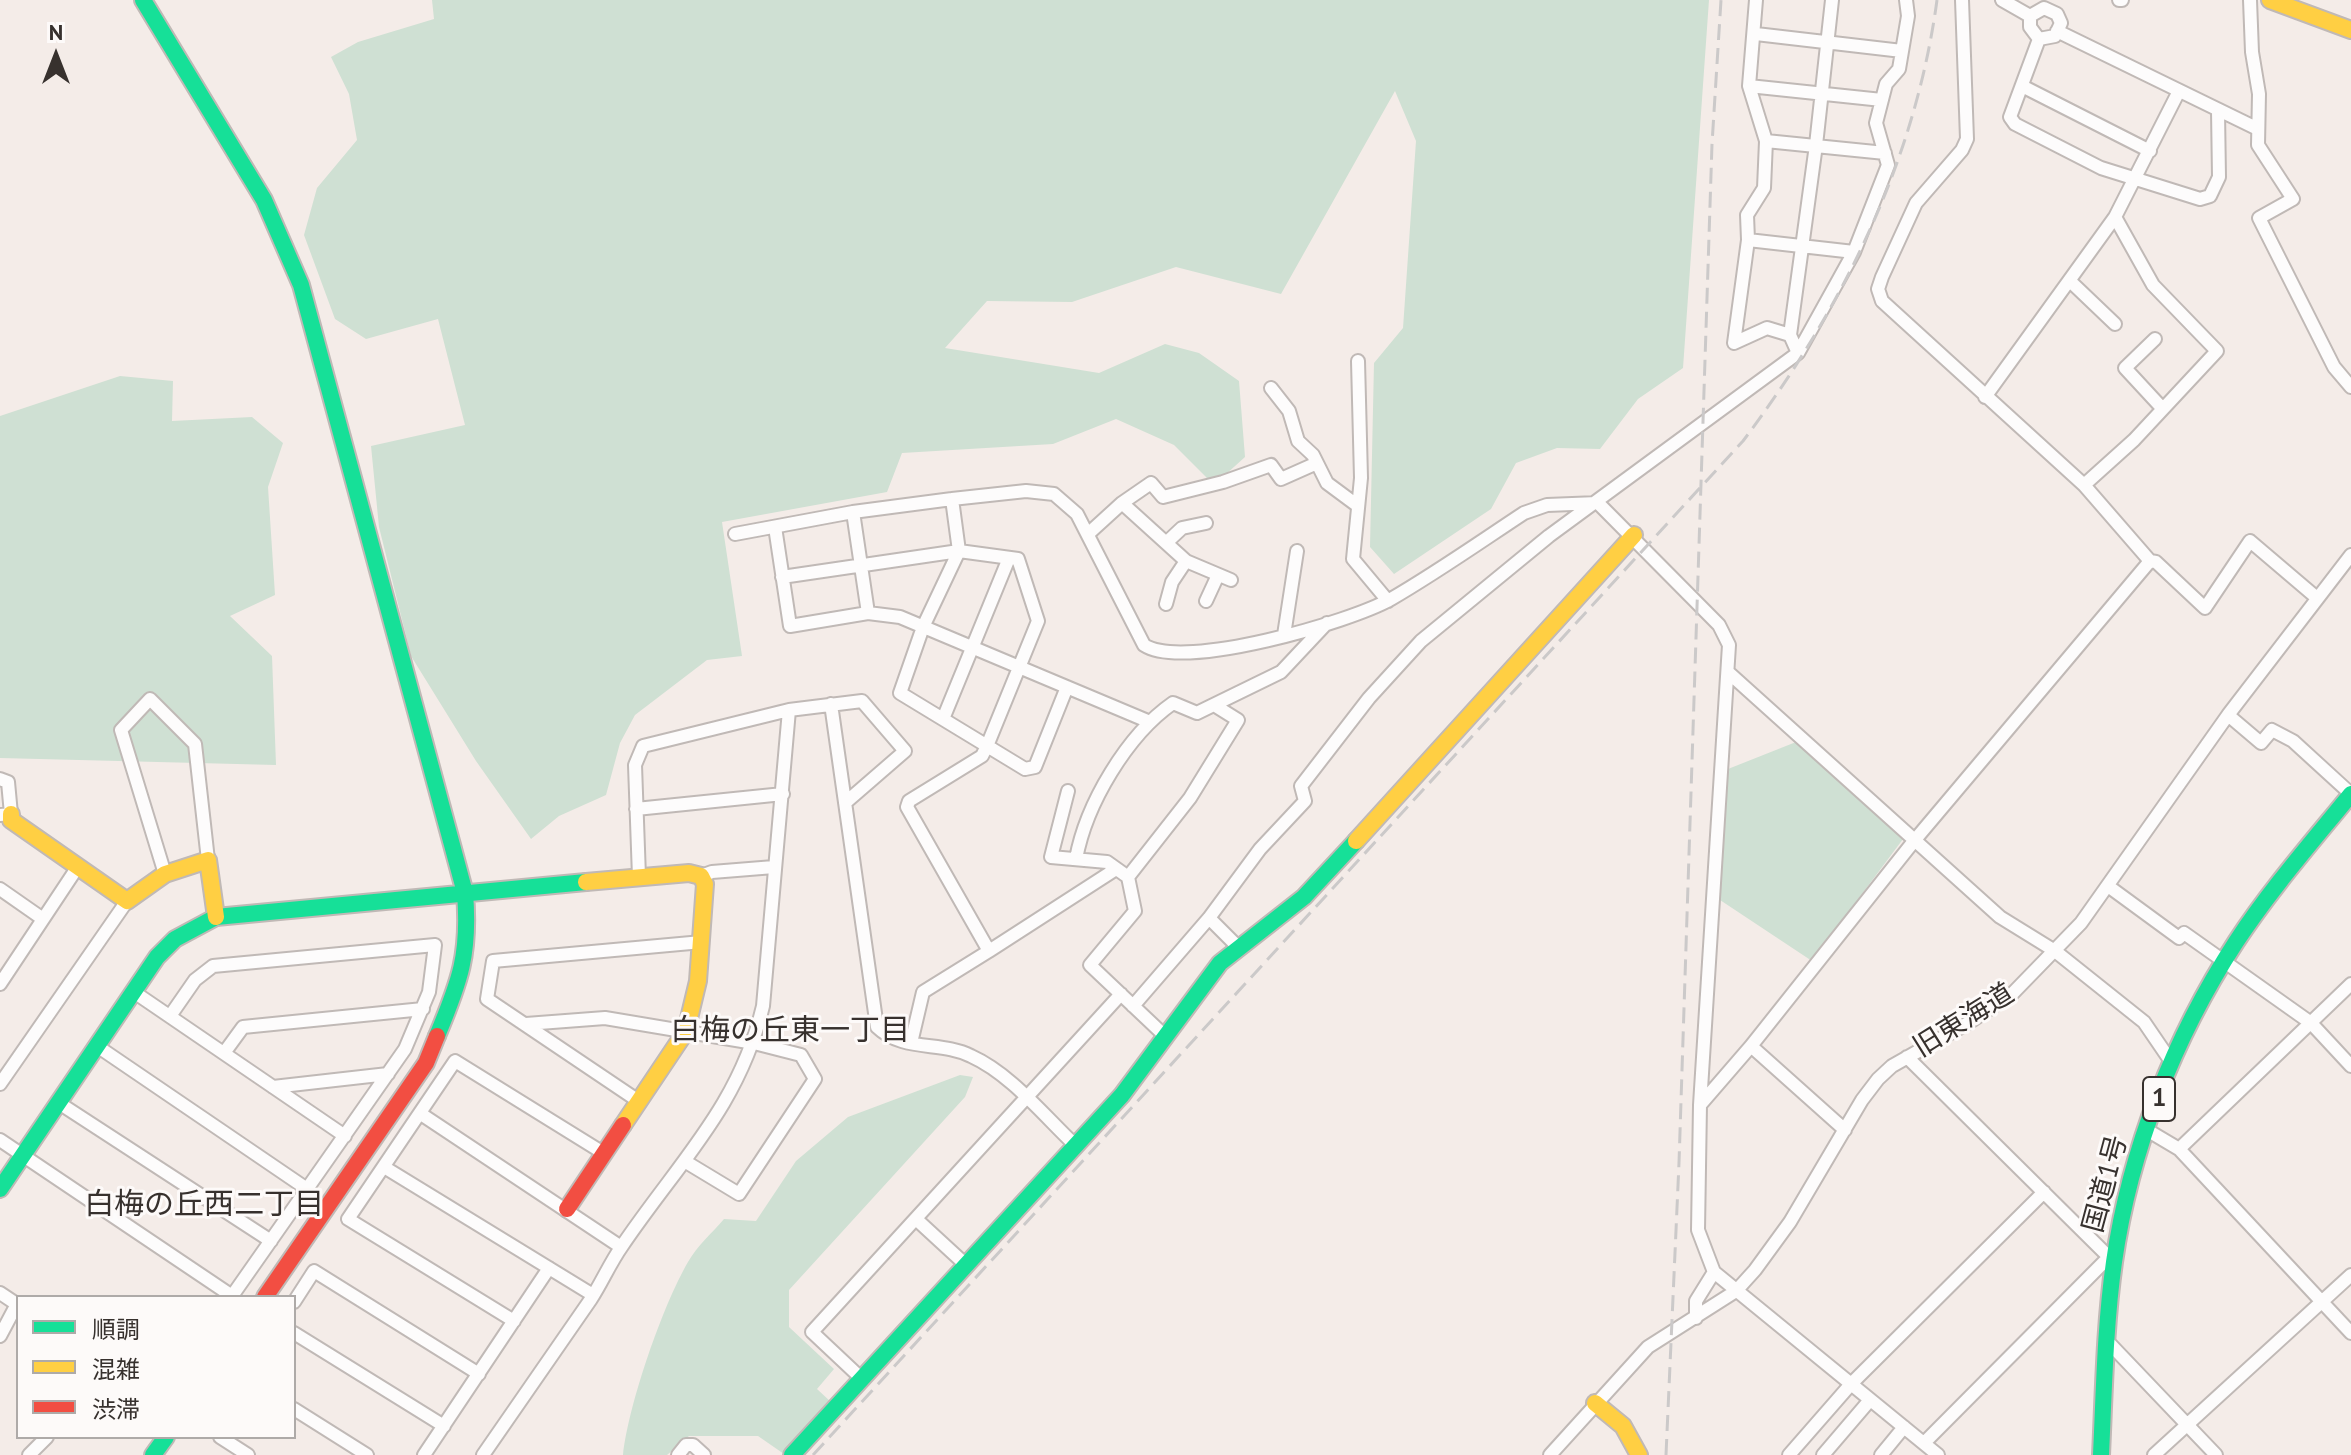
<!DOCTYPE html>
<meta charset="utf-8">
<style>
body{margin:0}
#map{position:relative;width:2351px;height:1455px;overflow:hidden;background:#f4ece8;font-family:"PT Sans","Noto Sans JP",sans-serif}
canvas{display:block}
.legend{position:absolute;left:16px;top:1295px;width:280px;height:144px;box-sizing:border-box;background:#fdfaf9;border:2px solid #aeaaa8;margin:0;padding:10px 14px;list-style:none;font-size:24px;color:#37312e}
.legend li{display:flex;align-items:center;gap:16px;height:40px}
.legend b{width:40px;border:2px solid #aeaaa8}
.north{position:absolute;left:16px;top:16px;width:80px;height:80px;-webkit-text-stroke:6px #fdfaf9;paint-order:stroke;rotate:0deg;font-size:22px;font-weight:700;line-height:32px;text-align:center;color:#37312e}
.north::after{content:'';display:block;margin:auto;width:28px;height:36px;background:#37312e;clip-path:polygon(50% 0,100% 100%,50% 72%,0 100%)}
</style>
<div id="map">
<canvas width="2351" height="1455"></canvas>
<ul class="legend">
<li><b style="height:10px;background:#16e098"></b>順調</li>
<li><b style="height:10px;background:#ffcf43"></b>混雑</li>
<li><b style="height:10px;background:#f24e42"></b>渋滞</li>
</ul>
<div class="north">N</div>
</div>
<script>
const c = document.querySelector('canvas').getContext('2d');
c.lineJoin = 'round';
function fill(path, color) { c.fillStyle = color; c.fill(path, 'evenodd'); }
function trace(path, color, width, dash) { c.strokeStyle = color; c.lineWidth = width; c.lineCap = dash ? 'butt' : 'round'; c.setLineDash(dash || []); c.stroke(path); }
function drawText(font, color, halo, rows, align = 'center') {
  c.font = font + ' "PT Sans","Noto Sans JP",sans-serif'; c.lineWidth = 6; c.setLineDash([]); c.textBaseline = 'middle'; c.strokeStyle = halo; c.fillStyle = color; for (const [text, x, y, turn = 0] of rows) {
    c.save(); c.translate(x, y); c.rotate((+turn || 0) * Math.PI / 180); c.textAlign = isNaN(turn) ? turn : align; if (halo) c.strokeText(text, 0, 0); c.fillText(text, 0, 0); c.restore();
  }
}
const green = new Path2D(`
 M432,0H1709L1683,368L1638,399L1600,449L1557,448L1516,463L1491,509L1394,574L1370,547L1374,363L1403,328L1416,141L1395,91L1281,294L1176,267L1072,302L987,301L945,348L1099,373L1165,344L1199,353L1239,381L1245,457L1214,485L1174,445L1116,419L1053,444L902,453L887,492L722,522L742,656L707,660L635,715L620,743L606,795L559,816L531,839L476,761L411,656L379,527L371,446L465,425L438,319L366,339L335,319L304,235L317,188L357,140L349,94L331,57L358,42L434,19Z
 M120,376L173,381L172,421L252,417L283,443L268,487L275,595L230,616L272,656L276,765L0,758V416Z
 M1796,742L1903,839L1812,961L1720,900L1728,769Z
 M960,1075L973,1077L965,1097L789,1290V1327L834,1369L817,1389L831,1402L784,1454L758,1436H689L667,1455H623C629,1403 662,1307 688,1262C697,1246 712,1233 724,1219L756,1221L796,1161L848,1117Z`);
const street = new Path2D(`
 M1756,0L1749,86L1766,141L1764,188L1747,215L1748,240L1734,343L1767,328L1790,335
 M2002,0L2030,16V27L2039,39L2055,36L2061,23L2057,14L2044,8L2030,16
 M2119,0H2122
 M2250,0L2252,52L2259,94L2258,145L2293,199L2259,218L2334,367L2351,387
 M2057,31L2258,129
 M1756,34L1902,51
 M2039,39L2010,117L2015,124L2101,168L2200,199L2210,196L2219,177L2218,111
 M1749,86L1882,100
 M2022,86L2150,151
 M1766,141L1885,153
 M1748,240L1854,252
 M2071,282L2115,324
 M2155,339L2125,368L2162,408
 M1798,353L1854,252L1888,165L1876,123L1886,84L1899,69L1908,16L1906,0
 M1358,361L1361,478L1353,559L1388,601
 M1271,388L1289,411L1298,441L1313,455L1327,483L1358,506
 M1985,397L2115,217
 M2084,485L2134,440L2217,351L2153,285L2115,217L2179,91
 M952,499L959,551L923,627L900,693L1025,769L1035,767L1067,687
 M1122,503L1186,561L1231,580
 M853,512L868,613
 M775,527L790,626L868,613L900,617L1150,722
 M735,534L853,512L952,499L1026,491L1054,494L1077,514L1144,645C1184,671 1350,622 1391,599C1436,573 1480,542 1524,513L1547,505L1598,503L1719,625L1729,645L1700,1105L1698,1230L1714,1272L1938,1455
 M1088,534L1122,503L1151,483L1163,497L1223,482L1271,465L1281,479L1317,463
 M1166,543L1182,528L1206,523
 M2150,561L2156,562L2205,608L2250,541L2317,598
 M782,577L959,551L1018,559L1038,621L987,746L982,756L909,801L907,807L989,951L1116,869
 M1206,601L1218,575
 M1166,604L1172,582L1186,561
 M1284,635L1297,551
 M1729,673L2000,917L2055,951L2144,1022L2172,1063
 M831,704L877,1027C903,1052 941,1041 971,1056C1011,1074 1044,1116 1076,1146
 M2228,715L2261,743L2272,730L2293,741L2351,794
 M943,719L1009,558
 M0,779L8,782L11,814L0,815
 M1068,791L1051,857L1107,862L1128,877L1135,911L1090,965L1165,1036
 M636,809L783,794
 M1076,859C1086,804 1127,735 1173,703L1197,713L1281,672L1327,623
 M165,874L121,730L150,699L195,744L208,860
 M701,876L712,872L774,867
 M639,877L635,765L643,746L789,710L862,701L905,751L845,803
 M1128,877L1190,798L1238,720L1214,705
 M2108,886L2179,938L2184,933L2311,1023L2351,1066
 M0,889L43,919
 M1209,918L1239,948
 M0,984L77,868
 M134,992L345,1136
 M1133,1006L1209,918L1260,849L1305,801L1301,786L1369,698L1421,641L1549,536L1798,353L1790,335L1816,145L1832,0
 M526,1024L605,1018L754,1043L801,1055L815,1079L739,1194L686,1162
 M911,1043L923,992L989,951
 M97,1046L307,1189
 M224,1053L243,1027L423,1009
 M1907,1057L2109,1257
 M0,1084L127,901
 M273,1087L388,1074
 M640,1102L487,999L493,961L702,942
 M59,1103L271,1241
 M1700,1105L1751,1046
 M421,1114L621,1247
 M1845,1130L1751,1046L1914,841L2150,561L2084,485L1882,301L1878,289L1882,277L1916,203L1962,150L1967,139L1962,0
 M2147,1130L2179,1149L2351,1333
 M0,1140L232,1296L405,1049L429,992L435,945L213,966L195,980L170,1016
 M2179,1149L2351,984
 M384,1167L593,1295
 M916,1219L966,1265
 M0,1293L18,1305
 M294,1302L314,1271L479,1374
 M1696,1318V1301L1714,1272
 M514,1321L348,1219L455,1061L605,1154
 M294,1333L444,1426
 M0,1336L17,1304
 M2105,1343L2111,1345L2216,1455
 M862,1379L812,1332L1121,994
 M294,1409L367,1455
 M220,1437L248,1455
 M1924,1443L2109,1257L2114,1256
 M29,1455L47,1437
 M424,1455L549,1268
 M483,1455C519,1403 555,1351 591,1299C602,1282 610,1263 622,1246C678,1163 739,1107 763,1006L789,710
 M678,1455L686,1445H693L704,1455
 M1550,1455L1648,1347L1736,1291L1755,1270L1790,1222L1862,1100L1878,1079L1892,1066L1968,1023L2013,993L2081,923L2228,715L2351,555
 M1789,1455L1851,1384L2044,1192
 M1823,1455L1870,1400
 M1881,1455L1904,1427
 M2154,1455L2351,1275`);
const fast = new Path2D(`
 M143,0L264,200L301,285L465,893C470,954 460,981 437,1036
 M0,1189L157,957L175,939L216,917L586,882
 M153,1455L166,1437
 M792,1455L1122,1095L1220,963L1304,897L1356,841
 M2101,1455C2104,1391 2105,1326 2114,1262C2130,1150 2174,1037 2236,942C2270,890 2312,842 2351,794`);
const slow = new Path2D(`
 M2270,0L2351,30
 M11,814V820L127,901L165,874L208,860L216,917
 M1356,841L1634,535
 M586,882L689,873L701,876L705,884L698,981L686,1031L623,1125
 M1595,1403L1623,1426L1639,1455`);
const jam = new Path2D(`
 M567,1209L623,1125
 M265,1297L426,1063L437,1036`);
const rail = new Path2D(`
 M813,1455L1743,441C1841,311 1915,163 1937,0
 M1666,1455L1679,1163L1712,144L1721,0`);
const shields = [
 [2159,1099,32]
];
const shieldNames = [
 ["1",2159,1099]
];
const streetNames = [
 ["旧東海道",1964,1021,-32],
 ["国道1号",2106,1184,-75]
];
const neighbourhoodNames = [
 ["白梅の丘東一丁目",790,1031],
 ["白梅の丘西二丁目",204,1205]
];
fill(green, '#cfe0d3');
trace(street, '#c0b9b6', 16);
trace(fast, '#c0b9b6', 20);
trace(slow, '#c0b9b6', 20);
trace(jam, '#c0b9b6', 20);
trace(street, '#fdfcfc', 12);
trace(fast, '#16e098', 16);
trace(slow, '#ffcf43', 16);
trace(jam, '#f24e42', 16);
trace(rail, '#cbc9c9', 3, [16, 8]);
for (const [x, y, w] of shields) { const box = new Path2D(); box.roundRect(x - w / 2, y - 22, w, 44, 6); c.fillStyle = '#fdfaf9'; c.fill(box); trace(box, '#37312e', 2); }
drawText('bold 26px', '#37312e', null, shieldNames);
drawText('28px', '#37312e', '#fdfaf9', streetNames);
drawText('30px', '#37312e', '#fdfaf9', neighbourhoodNames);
</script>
